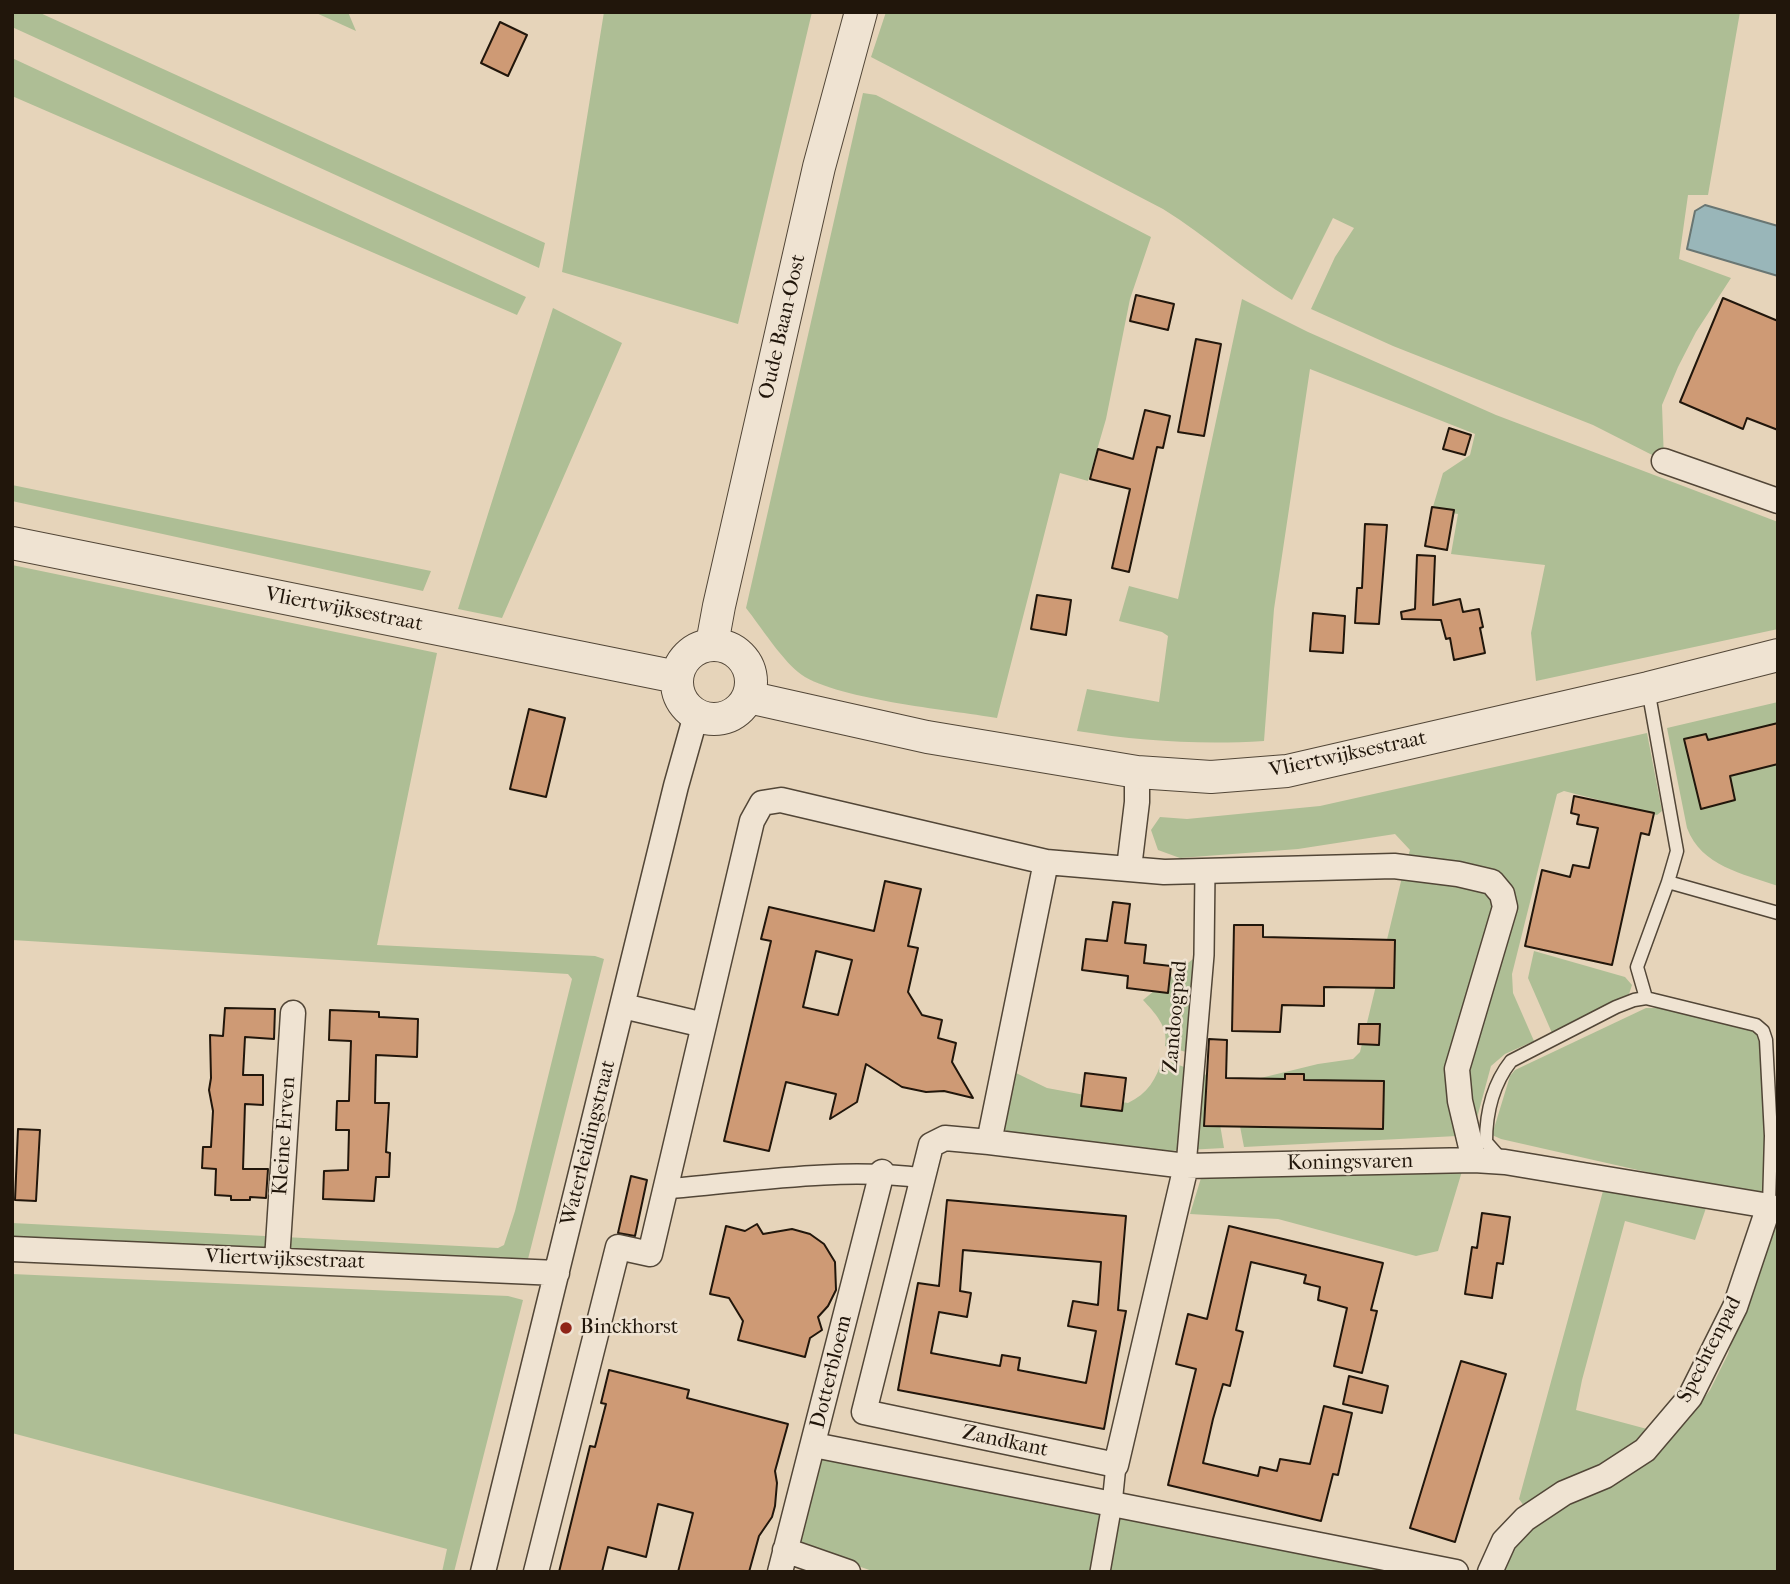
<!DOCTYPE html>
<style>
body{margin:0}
#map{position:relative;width:1790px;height:1584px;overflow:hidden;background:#e6d4ba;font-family:"IM FELL French Canon",serif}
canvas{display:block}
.frame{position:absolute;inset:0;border:14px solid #21160b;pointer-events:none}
</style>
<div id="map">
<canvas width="1790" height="1584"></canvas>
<div class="frame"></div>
</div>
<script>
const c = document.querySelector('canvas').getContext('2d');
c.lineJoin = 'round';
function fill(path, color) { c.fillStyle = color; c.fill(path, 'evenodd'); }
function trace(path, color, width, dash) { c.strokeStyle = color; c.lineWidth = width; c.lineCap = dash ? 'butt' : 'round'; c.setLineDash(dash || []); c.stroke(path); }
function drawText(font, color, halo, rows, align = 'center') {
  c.font = font + ' "IM FELL French Canon",serif'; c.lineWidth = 5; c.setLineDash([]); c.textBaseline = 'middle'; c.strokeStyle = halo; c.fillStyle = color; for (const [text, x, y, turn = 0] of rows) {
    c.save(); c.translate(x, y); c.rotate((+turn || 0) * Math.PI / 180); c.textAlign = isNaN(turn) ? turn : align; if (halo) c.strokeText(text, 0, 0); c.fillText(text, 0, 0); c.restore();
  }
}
const green = new Path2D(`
 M12,12H38L545,243L539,268L12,27Z
 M314,12H348L356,31Z
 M604,12H812L738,324L562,272Z
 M886,12H1740L1708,195H1688L1679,259L1731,278L1696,332L1678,367L1662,405L1664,461L1593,425L1393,346L1311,309L1335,257L1354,228L1333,218L1292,300C1247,273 1208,237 1163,209L871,57Z
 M12,58L526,297L517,315L12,96Z
 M863,93L876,95L1151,237L1130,299L1106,419L1088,481L1060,473L997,718C951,710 830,699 798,672C780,657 761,627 746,608Z
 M1242,299L1308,332L1496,415L1778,522V629L1536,681L1531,633L1545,565L1451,554L1458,514L1432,510L1443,473L1470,455L1475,434L1310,369L1274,609L1264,741C1200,745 1140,741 1077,731L1087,689L1159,702L1168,636L1162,632L1119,621L1129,586L1178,599Z
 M553,308L622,343L502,618L458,609Z
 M12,485L431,571L423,591L12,501Z
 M12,565L437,653L377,945L595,956L604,959L528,1259L12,1239V1223L498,1248L504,1245L515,1211L572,979L568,974L12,940Z
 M1778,702V886C1742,873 1702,867 1687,828L1667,728Z
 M1647,733L1662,811L1657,815L1564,791L1557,794L1512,974L1513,993L1534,1041L1505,1054L1491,1066L1474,1129L1457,1136L1244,1147L1232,1085L1318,1064L1353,1059L1360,1052L1403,873L1410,850L1395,834L1298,849L1180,858L1158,850L1151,830L1160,817L1187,819L1320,806Z
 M1534,951L1625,977L1632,985L1629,994L1552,1033L1528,978Z
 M1193,959V989L1205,1053L1200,1056L1165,1046C1169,1027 1154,1012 1143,1000Z
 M1646,1008H1658L1755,1031L1760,1039L1766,1186L1764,1195H1748L1501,1139L1492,1135L1510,1076L1515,1070Z
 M1162,1059L1212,1077L1224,1148L1149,1152L998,1131L1016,1073L1047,1088L1128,1103C1147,1094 1157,1079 1162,1059Z
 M1371,1168H1463L1438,1251L1416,1256L1278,1219L1190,1214L1201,1178Z
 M1603,1191L1706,1208L1695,1240L1625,1221L1582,1380L1576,1410L1647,1429L1644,1442L1524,1506L1519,1499Z
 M1778,1214V1572H1499L1533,1518L1665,1443L1689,1419L1710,1390L1728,1354L1770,1219Z
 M12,1274L508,1296L523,1300L454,1572H442L447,1549L12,1433Z
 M830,1458L1421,1572H875L810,1549L801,1543L821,1459Z`);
const water = new Path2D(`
 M1705,205L1778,226V276L1687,249L1695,211Z`);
const building = new Path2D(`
 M500,22L527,35L508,76L481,63Z
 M1136,295L1174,304L1168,330L1130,321Z
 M1723,298L1778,321V430L1747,418L1743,429L1680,402Z
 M1196,339L1221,344L1204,436L1178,432Z
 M1145,410L1170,416L1163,448L1157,447L1129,572L1112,568L1130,489L1090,479L1098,449L1133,459Z
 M1449,428L1471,435L1465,455L1443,449Z
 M1432,507L1454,510L1447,550L1425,546Z
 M1365,524L1387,525L1379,624L1355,623L1357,588H1362Z
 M1417,555L1435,556L1433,605L1460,599L1463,612L1479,609L1483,627L1480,628L1485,653L1454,660L1450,638L1446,639L1441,620L1402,619L1401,612L1415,609Z
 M1037,595L1071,600L1066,635L1031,629Z
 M1313,613L1345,616L1343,653L1310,651Z
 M529,709L565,718L546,797L510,789Z
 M1778,723V764L1730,776L1735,800L1701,809L1684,739L1706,734L1708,740Z
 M1574,796L1654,813L1649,835L1641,833L1612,965L1525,946L1542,870L1570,877L1573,865L1589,868L1598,828L1577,824L1579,815L1571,813Z
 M885,881L921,889L908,946L918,948L908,992L922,1015L942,1020L938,1038L956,1043L952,1062L973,1098L944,1091L926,1092L902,1087L866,1064L857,1102L830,1119L836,1094L786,1082L769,1151L724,1141L771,941L761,939L769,907L874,931ZM816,951L852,960L838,1015L803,1007Z
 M1113,902L1130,904L1125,943L1146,945L1144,963L1171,966L1168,993L1127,988L1128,976L1082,970L1086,939L1107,941Z
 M1234,925H1263V937L1395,940L1394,988L1324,987V1006L1282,1005L1280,1032L1232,1031Z
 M225,1008L275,1009L274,1039L245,1037L243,1075H263V1105L245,1104L243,1169H268L266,1198L250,1197V1200H231V1196L215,1195L216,1169L202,1168L203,1147H211L213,1111L209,1090L211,1078L210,1035L223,1036Z
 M330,1010L379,1012V1017L418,1019L417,1057L376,1055L375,1103H389L386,1152L390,1153L389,1177H376L374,1201L323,1199L324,1171L348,1170L349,1130H336L337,1101H349L351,1041L329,1040Z
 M1359,1024H1380L1379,1045L1358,1044Z
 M1209,1039L1227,1040L1226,1078L1285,1079V1074H1304V1080L1384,1081L1383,1129L1204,1126Z
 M1085,1073L1126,1078L1122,1111L1081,1106Z
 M18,1129L40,1130L36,1201L15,1200Z
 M631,1176L647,1180L635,1236L618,1233Z
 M947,1200L1126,1216L1118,1310L1126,1311L1104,1429L898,1390L918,1283L939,1286ZM963,1250L1101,1262L1098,1305L1073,1301L1068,1326L1096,1331L1086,1383L1018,1370L1020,1358L1002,1355L1000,1366L931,1353L939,1312L967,1317L971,1293L960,1291Z
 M1482,1213L1510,1217L1503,1264L1497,1263L1492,1298L1465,1294L1472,1247L1477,1248Z
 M757,1224L763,1234L792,1229L810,1234L824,1244L835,1262L836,1290L828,1306L818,1317L822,1330L810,1338L805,1357L738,1340L743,1321L729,1298L710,1294L726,1226L745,1231Z
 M1229,1226L1383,1263L1371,1310L1377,1311L1362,1373L1334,1366L1347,1308L1318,1300L1320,1287L1304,1283L1306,1275L1251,1262L1236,1330L1243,1332L1230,1386L1223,1384L1213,1419L1203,1463L1258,1476L1260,1467L1277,1471L1280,1459L1310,1464L1324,1406L1352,1413L1338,1475L1333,1474L1321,1521L1168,1485L1196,1369L1176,1364L1188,1314L1207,1319Z
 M1461,1361L1506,1374L1455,1542L1410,1528Z
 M609,1370L689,1390L687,1398L788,1424L775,1471L777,1483L775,1506L772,1517L759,1536L749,1572H678L693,1513L658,1504L646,1557L608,1547L602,1572H559L590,1446L595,1447L606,1404L601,1403Z
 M1349,1376L1388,1386L1382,1413L1343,1404Z`);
const service = new Path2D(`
 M1668,882L1778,913
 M1646,998L1637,967L1668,882L1677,851L1648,689
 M1501,1159L1486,1142C1486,1114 1493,1084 1511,1061L1616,1007L1634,1000L1646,998L1756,1025L1763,1031L1766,1040L1771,1136L1769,1206`);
const pedestrian = new Path2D(`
 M1186,1166L1204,955L1205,871
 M665,1189C750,1182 837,1167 923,1178
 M1100,1572L1112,1504L1116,1465`);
const minor = new Path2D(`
 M1664,461L1778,501
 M1129,868L1137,802V772
 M623,1006L704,1025
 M989,1142L1046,862
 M1186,1166L1116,1465L864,1412L931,1145L945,1138L989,1142L1186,1166L1474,1160L1505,1162L1769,1206L1735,1307L1690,1397L1645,1450L1605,1476L1564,1493L1525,1519L1504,1541L1490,1572
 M12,1249L557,1273
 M277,1260L293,1013
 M814,1445L1456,1572
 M785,1550L848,1572
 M483,1572L676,786L696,715
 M536,1572L618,1247L650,1254L752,821L762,803L781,800L1046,862L1164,872L1394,866L1458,874L1492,882L1502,894L1505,907L1457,1069L1460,1101L1474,1160
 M780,1572L882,1172`);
const tertiary = new Path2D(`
 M12,543L677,677
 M712,644L719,606L819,167L861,12
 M677 682a37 37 0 1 1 74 0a37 37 0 1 1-74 0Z
 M748,697L927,737L1137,772L1211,777L1287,771L1648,688L1778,655`);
const markers = [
 [566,1328,7,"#8f2418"]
];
const streetNames = [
 ["Oude Baan-Oost",783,327,-77],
 ["Vliertwijksestraat",344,610,11],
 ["Vliertwijksestraat",1348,755,-12],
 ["Zandoogpad",1176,1017,-85],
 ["Kleine Erven",285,1136,-86],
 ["Waterleidingstraat",589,1143,-76],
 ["Koningsvaren",1350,1163,-1],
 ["Vliertwijksestraat",285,1260,2],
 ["Spechtenpad",1710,1350,-63],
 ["Dotterbloem",832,1372,-76],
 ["Zandkant",1005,1442,12]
];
const poiNames = [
 ["Binckhorst",580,1328]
];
fill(green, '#aebe95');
fill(water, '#99b6b9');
trace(water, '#697673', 2);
fill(building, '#ce9a75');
trace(building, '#21160b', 2);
trace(service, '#524637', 15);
trace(pedestrian, '#524637', 22);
trace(minor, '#524637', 27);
trace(tertiary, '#524637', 34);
trace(service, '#efe3d2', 12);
trace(pedestrian, '#efe3d2', 19);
trace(minor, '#efe3d2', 24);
trace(tertiary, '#efe3d2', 32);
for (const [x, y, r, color] of markers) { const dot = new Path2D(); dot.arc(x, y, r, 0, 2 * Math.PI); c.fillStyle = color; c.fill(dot); trace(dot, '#efe3d2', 2.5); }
drawText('21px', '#21160b', '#efe3d2', streetNames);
drawText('21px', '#21160b', '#efe3d2', poiNames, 'left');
</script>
